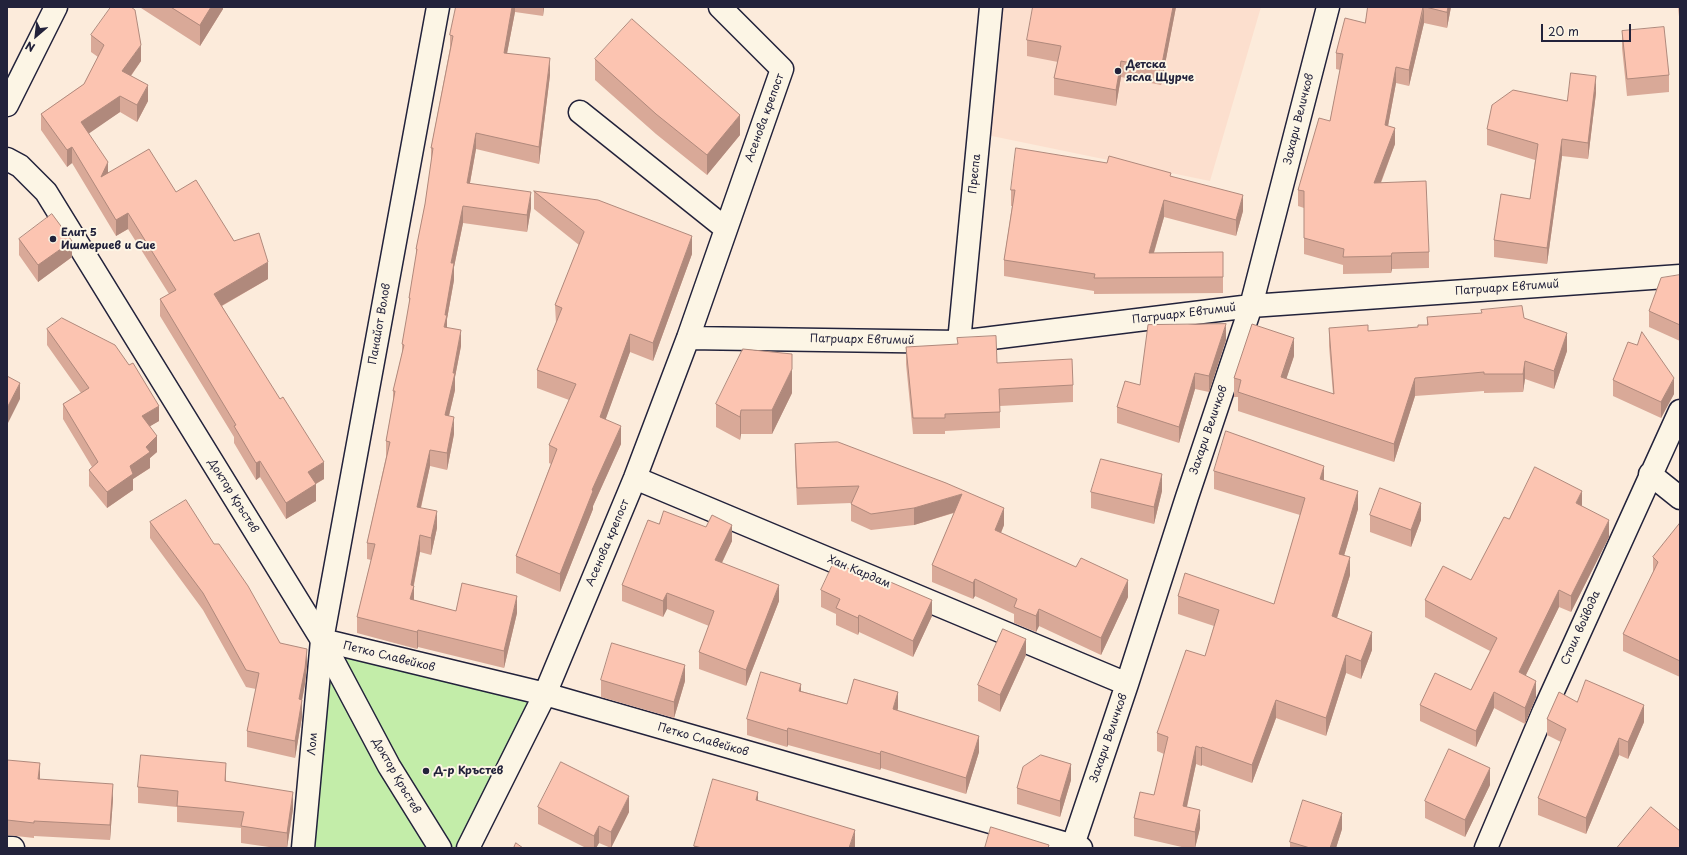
<!DOCTYPE html>
<meta charset="utf-8">
<style>
body{margin:0}
#map{position:relative;width:1687px;height:855px;overflow:hidden;background:#fcebdb;font-family:"Playpen Sans",sans-serif}
canvas{display:block}
.frame{position:absolute;inset:0;border:8px solid #22223b;pointer-events:none}
.north{position:absolute;left:16px;top:16px;width:40px;height:40px;-webkit-text-stroke:3px #fcf5e5;paint-order:stroke;rotate:208deg;font-size:11px;font-weight:700;line-height:16px;text-align:center;color:#22223b}
.north::after{content:'';display:block;margin:auto;width:14px;height:18px;background:#22223b;clip-path:polygon(50% 0,100% 100%,50% 72%,0 100%)}
.scale{position:absolute;left:1541px;top:24px;width:90px;height:18px;box-sizing:border-box;border:2px solid #22223b;border-top:0;padding-left:5px;font-size:12px;line-height:14px;white-space:nowrap;color:#22223b;-webkit-text-stroke:3px #fcf5e5;paint-order:stroke}
</style>
<div id="map">
<canvas width="1687" height="855"></canvas>
<div class="frame"></div>
<div class="north">N</div>
<div class="scale">20 m</div>
</div>
<script>
const c = document.querySelector('canvas').getContext('2d');
c.lineJoin = 'round';
function fill(path, color) { c.fillStyle = color; c.fill(path, 'evenodd'); }
function trace(path, color, width, dash) { c.strokeStyle = color; c.lineWidth = width; c.lineCap = dash ? 'butt' : 'round'; c.setLineDash(dash || []); c.stroke(path); }
function drawText(font, color, halo, rows, align = 'center') {
  c.font = font + ' "Playpen Sans",sans-serif'; c.lineWidth = 4; c.setLineDash([]); c.textBaseline = 'middle'; c.strokeStyle = halo; c.fillStyle = color; for (const [text, x, y, turn = 0] of rows) {
    c.save(); c.translate(x, y); c.rotate((+turn || 0) * Math.PI / 180); c.textAlign = isNaN(turn) ? turn : align; if (halo) c.strokeText(text, 0, 0); c.fillText(text, 0, 0); c.restore();
  }
}
const built = new Path2D(`
 M1001,7H1261L1210,181L987,135Z`);
const green = new Path2D(`
 M322,640L545,694L468,848H303Z`);
const minor = new Path2D(`
 M580,112L725,228
 M688,338L959,342L1251,306L1680,276
 M959,342L991,7
 M1650,474L1680,498
 M635,478L1127,684
 M322,640L545,694L1081,848
 M303,848L322,640L438,7
 M468,848L545,694L635,478L688,338L782,69L720,7
 M1072,848L1127,684L1187,497L1251,306L1328,7
 M1486,848L1543,713L1680,411`);
const tertiary = new Path2D(`
 M7,105L56,7
 M7,159L20,166L46,192L322,640L389,766L440,848
 M7,848H13`);
const wall = new Path2D(`
 M141,7H223V9L200,46L141,8Z
 M456,7H544L543,16L515,12L507,53L550,75L539,164L476,149L470,183L531,208L527,232L463,223L454,267V280L447,319V327L461,346L455,377V390L449,416L454,434L447,470L430,466L421,508L437,528L431,555L420,552L414,585V600L456,611L517,613L504,668L418,647L417,649L357,633V617L371,560L367,559V543L386,457V441L393,402V391L402,353V344L409,307V298L416,257V249L425,204L431,163V148L450,48V35Z
 M1176,7L1161,85L1121,77L1116,106L1054,95V78L1058,62L1027,56V40Z
 M1368,7H1451L1447,28L1424,23L1409,86L1396,83L1388,126L1395,144L1381,183L1429,252V268L1392,269L1391,273L1343,274V265L1304,254V208L1298,206V190L1330,121L1340,70L1336,69V53L1365,23Z
 M1678,7H1680V26Z
 M1622,31L1669,75V92L1627,96L1622,48Z
 M91,35L141,61L131,76L148,101L137,122L120,112L88,133L108,172L176,192L234,241L268,279L222,306L324,479L316,484V501L286,519L260,477L256,480L234,443V437L160,316V299L169,294L128,229L116,236L72,163L67,167L41,130V114L84,84L98,57L91,52Z
 M595,59L740,135L707,175L656,134L595,80Z
 M1596,93L1588,159L1562,156L1547,264L1494,257V240L1530,199L1535,160L1487,145V129L1567,101Z
 M1171,176L1243,211L1236,236L1164,217L1154,253L1223,277V293L1094,294V291L1004,276V260L1012,206H1011V190Z
 M534,191L692,254L653,361L630,352L605,420L621,444L593,506V509L560,592L516,573V556L551,464L549,463V445L569,400L537,388V370L556,323L555,305L579,245L534,209Z
 M19,239L72,257L38,282L19,255Z
 M1680,275V341L1649,327V311Z
 M1427,317L1524,318L1567,351L1554,389L1525,379L1523,392L1484,393V391L1415,396L1394,462L1238,411V397H1234V378L1294,356L1286,379L1333,394L1329,346V328L1368,331L1418,327L1427,325Z
 M47,329L159,421L150,426L157,452L150,458V468L133,479V490L107,508L89,486V470L92,467L63,419V404L81,393L47,345Z
 M1226,340L1209,392L1195,389L1179,443L1117,423V407L1140,385Z
 M906,347L997,363L1073,385V402L1000,406V428L945,431V434H913L906,364Z
 M1613,380L1674,394L1661,418L1613,396Z
 M792,393L772,434H741L740,440L716,427V404Z
 M795,444L1004,525L1001,533L1128,597L1101,655L1039,626L1036,632L1014,623V614L975,596L973,599L932,582V565L954,513L914,525L871,530L851,521V503L797,505L795,460Z
 M1214,471L1324,480L1358,509L1344,556L1350,575L1337,618L1372,650L1361,679L1346,673L1326,736L1276,718L1252,783L1202,765L1201,766L1196,764L1187,807L1200,828L1195,848H1186L1134,836V818L1154,795L1164,754L1157,751V733L1205,656L1214,626L1178,614V596L1274,604L1300,515L1214,489Z
 M1162,491L1154,524L1091,508V492Z
 M1582,507L1609,537L1571,612L1559,607L1526,675L1536,697L1525,724L1494,708L1476,747L1420,721V705L1471,690L1490,651L1425,617V600L1471,580L1509,519Z
 M1370,515L1421,520L1411,547L1370,532Z
 M150,522L214,544L280,643L307,665L305,684L302,700V717L295,758L247,747V731L256,689L246,687L203,610L150,538Z
 M1680,523V677L1623,651V634L1653,573V557Z
 M659,524L732,541L722,563L779,601L746,686L699,669V652L709,626L667,609L663,617L622,601V585Z
 M821,590L932,616L913,657L859,632L858,635L836,625V614L821,607Z
 M1026,655L1000,712L978,701V685Z
 M601,680L685,681L674,718L601,697Z
 M801,691L847,704L898,708L897,711L979,752L966,794L881,768L880,770L788,745L787,747L747,735V719Z
 M1577,702L1644,722L1628,759L1619,755L1586,834L1538,815V798L1561,742L1547,735V719Z
 M7,760L40,780L113,799L110,840L34,836V838L7,835Z
 M1071,780L1060,817L1017,804V788Z
 M226,781L293,809L287,848H276L241,843V828L177,822V807L138,803V787Z
 M1490,785L1465,837L1425,818V801Z
 M758,800L855,848H694V846Z
 M538,807L629,812L611,848L599,843L596,848H586L538,824Z
 M1342,829L1336,848H1290V842Z`);
const shadedWall = new Path2D(`
 M211,7H223V9L200,46V25Z
 M512,7H515V12L504,69V53Z
 M543,7H544L543,16Z
 M1173,7H1176L1161,85V69Z
 M1424,7V23L1409,86V70Z
 M1448,7H1451L1447,28V12Z
 M141,45V61L122,88V71Z
 M550,58V75L539,164V147Z
 M1121,61V77L1116,106V90Z
 M1396,67V83L1385,142V125Z
 M1596,76V93L1588,159V143Z
 M148,85V101L137,122V105Z
 M120,96V112L81,139V122Z
 M740,115V135L707,175V155Z
 M1395,128V144L1374,200V183Z
 M476,133V149L467,199V183Z
 M1562,139V156L1547,264V248Z
 M72,147V163L67,167V150Z
 M108,162V178L101,177Z
 M531,192V208L527,232V215Z
 M1243,195V211L1236,236V220Z
 M1164,200V217L1149,269V253Z
 M463,206V223L454,267V280L447,319V332L444,343L445,315L451,263Z
 M128,213V229L116,236V220Z
 M692,236V254L653,361V343Z
 M72,241V257L38,282V265Z
 M1392,253V269L1391,273V256Z
 M268,262V279L214,310V294Z
 M1226,324V340L1209,392V376Z
 M461,330V346L455,377V390L445,432V415L453,373Z
 M1567,333V351L1554,389V371Z
 M630,334V352L600,435V417Z
 M1294,338V356L1281,395V377Z
 M1525,361V379L1523,392V374Z
 M792,369V393L772,434V410Z
 M1195,373V389L1179,443V427Z
 M1415,378V396L1394,462V444Z
 M1674,378V394L1661,418V402Z
 M20,383V399L7,425V408Z
 M159,406V421L142,431V416Z
 M741,410V434L740,440V417Z
 M454,417V434L447,470V453Z
 M621,426V444L593,506V509L560,592V574L592,490Z
 M157,436V452L150,458V468L133,479V490L107,508V492L146,447Z
 M430,450V466L417,524V507Z
 M260,461V477L256,480V463Z
 M324,462V479L308,488V472Z
 M1324,466V484L1320,479Z
 M1162,474V491L1154,524V507Z
 M316,484V501L286,519V503Z
 M1358,491V509L1339,572V554Z
 M1582,491V508L1576,503Z
 M962,494V510L914,525V508Z
 M1421,503V520L1411,547V530Z
 M1004,508V525L995,547V530Z
 M437,511V528L431,555V538Z
 M1609,520V537L1571,612V596Z
 M732,525V541L715,577V560Z
 M420,535V552L413,588L414,586V602L410,616L411,585Z
 M1350,557V575L1332,634V616Z
 M975,579V596L973,599V583Z
 M1128,580V597L1101,655V638Z
 M779,585V601L746,686V670Z
 M1559,590V607L1519,689V672Z
 M667,593V609L663,617V601Z
 M517,596V613L504,668V651Z
 M932,600V616L913,657V641Z
 M1039,609V626L1036,632V616Z
 M859,615V632L858,635V618Z
 M418,630V647L417,649V632Z
 M1372,632V650L1361,679V661Z
 M1026,639V655L1000,712V695Z
 M307,649V665L305,684L299,716V699Z
 M1346,655V673L1326,736V718Z
 M685,665V681L674,718V702Z
 M1536,681V697L1525,724V708Z
 M801,684V700L799,691Z
 M898,692V708L893,726V709Z
 M1494,692V708L1476,747V731Z
 M302,700V717L295,758V741Z
 M1276,700V718L1252,783V765Z
 M1644,705V722L1628,759V742Z
 M788,728V745L787,747V731Z
 M979,736V752L966,794V778Z
 M1619,738V755L1586,834V818Z
 M1196,746V764L1183,824V806Z
 M1202,747V765L1201,766V748Z
 M881,751V768L880,770V754Z
 M40,763V779L38,795V779Z
 M226,763V779L225,797V781Z
 M1071,764V780L1060,817V801Z
 M1490,768V785L1465,837V820Z
 M113,784V799L110,840V825Z
 M293,792V809L287,848V833Z
 M758,792V812L756,800Z
 M629,796V812L611,848V832Z
 M1200,810V828L1195,848V832Z
 M1342,813V829L1336,848H1330Z
 M599,826V843L596,848H594V836Z
 M855,830V848H849Z`);
const building = new Path2D(`
 M111,7H131L135,10L141,45L122,71L148,85L137,105L120,96L81,122L108,162L101,177L149,149L176,192L196,180L234,241L259,233L268,262L214,294L280,399L283,397L324,462L308,472L316,484L286,503L260,461L256,463L234,426L236,425L160,299L176,290L128,213L116,220L72,147L67,150L41,114L84,84L104,45L91,35Z
 M171,7H211L200,25Z
 M456,7H512L504,53L550,58L539,147L476,133L467,183L531,192L527,215L463,206L451,263H454L445,315H447L444,327L461,330L453,373H455L445,415L454,417L447,453L430,450L417,507L437,511L431,538L420,535L411,585L414,586L410,599L456,611L462,583L517,596L504,651L418,630L417,632L357,617L375,544L367,543L390,442L386,441L395,391H393L404,345L402,344L410,298H409L417,249H416L425,204L433,148H431L453,36L450,35Z
 M1033,7H1173L1161,69L1121,61L1116,90L1054,78L1061,46L1027,40Z
 M1368,7H1423L1409,70L1396,67L1385,125L1395,128L1374,183L1426,181L1429,252L1392,253L1391,256L1343,257L1344,249L1304,238V191L1298,190L1319,118L1330,121L1343,54L1336,53L1345,18L1365,23Z
 M1426,7H1448L1447,12Z
 M632,19L740,115L707,155L656,114L595,59Z
 M1664,27L1669,75L1627,79L1622,31Z
 M1571,73L1596,76L1588,143L1562,139L1547,248L1494,240L1501,194L1530,199L1538,144L1487,129L1492,105L1513,90L1567,101Z
 M1016,148L1107,163L1109,156L1171,173L1170,176L1243,195L1236,220L1164,200L1149,253L1223,252V277L1094,278L1095,274L1004,260L1015,190H1011Z
 M534,191L598,200L692,236L653,343L630,334L600,417L621,426L592,490L593,491L560,574L516,556L557,449L549,445L576,384L537,370L562,308L555,305L584,232Z
 M52,214L72,241L38,265L19,239Z
 M1680,275V325L1649,311L1661,278Z
 M1522,306L1524,318L1567,333L1554,371L1525,361L1523,374H1484V372L1415,378L1394,444L1238,392L1241,380L1234,378L1252,324L1294,338L1281,377L1334,394L1329,328L1368,325V331L1418,327V325H1428L1427,317L1482,313L1481,310Z
 M62,318L115,345L129,365L133,363L159,406L142,416L157,436L146,447L150,452L130,466L133,474L107,492L89,470L98,462L63,404L89,388L47,329Z
 M1226,324L1209,376L1195,373L1179,427L1117,407L1125,381L1140,385L1148,325Z
 M1642,332L1674,378L1661,402L1613,380L1628,342L1637,345Z
 M996,336L997,363L1072,359L1073,385L999,389L1000,412L945,414V418H913L906,347L958,344L957,338Z
 M743,349L792,354V369L772,410H741L740,417L716,404Z
 M7,376L20,383L7,408Z
 M1226,431L1324,466L1320,479L1358,491L1339,554L1350,557L1332,616L1372,632L1361,661L1346,655L1326,718L1276,700L1252,765L1202,747L1201,748L1196,746L1183,806L1200,810L1195,832L1134,818L1140,792L1154,795L1168,737L1157,733L1186,650L1205,656L1219,610L1178,596L1185,573L1274,604L1305,498L1214,471Z
 M838,442L946,483L1004,508L995,530L1076,567L1081,558L1128,580L1101,638L1039,609L1036,616L1014,607L1017,599L975,579L973,583L932,565L962,494L914,508L871,514L851,504L859,486L797,488L795,444Z
 M1101,459L1162,474L1154,507L1091,492Z
 M1535,467L1582,491L1576,503L1609,520L1571,596L1559,590L1519,672L1536,681L1525,708L1494,692L1476,731L1420,705L1435,673L1471,690L1497,638L1425,600L1443,566L1471,580L1504,517L1509,519Z
 M1380,488L1421,503L1411,530L1370,515Z
 M186,500L214,544H219L248,586L280,643L307,649L305,668L299,699L302,700L295,741L247,731L259,673L246,670L203,593L150,522Z
 M664,511L706,527L712,515L732,525L715,560L779,585L746,670L699,652L714,611L667,593L663,601L622,585L648,520L659,524Z
 M1680,523V661L1623,634L1658,562L1653,557Z
 M834,562L886,585L888,581L932,600L913,641L859,615L858,618L836,608L840,599L821,590Z
 M1003,629L1026,639L1000,695L978,685Z
 M612,643L685,665L674,702L601,680Z
 M761,672L801,684L799,691L847,704L854,679L898,692L893,709L979,736L966,778L881,751L880,754L788,728L787,731L747,719Z
 M1586,680L1644,705L1628,742L1619,738L1586,818L1538,798L1566,729L1547,719L1559,692L1577,702Z
 M1449,749L1490,768L1465,820L1425,801Z
 M141,755L226,763L225,781L293,792L287,833L241,826L244,812L177,806L178,791L138,787Z
 M1041,755L1071,764L1060,801L1017,788L1023,767Z
 M7,760L40,763L38,779L113,784L110,825L34,821V823L7,820Z
 M561,762L629,796L611,832L599,826L594,836L538,807Z
 M713,779L758,792L756,800L855,830L849,848H702L694,846Z
 M1303,800L1342,813L1330,848H1310L1290,842Z
 M1651,807L1680,831V848H1617Z
 M991,827L1049,845L1048,848H985Z
 M516,843L523,848H514Z`);
const markers = [
 [1118,71,4,"#22223b"],
 [53,239,4,"#22223b"],
 [426,771,4,"#22223b"]
];
const poiNames = [
 ["Детска",1126,65],
 ["ясла Щурче",1126,78],
 ["Елит 5",61,233],
 ["Ишмериев и Сие",61,246],
 ["Д-р Кръстев",434,771]
];
const streetNames = [
 ["Асенова крепост",765,118,-70],
 ["Захари Величков",1299,119,-76],
 ["Преспа",975,174,-84],
 ["Патриарх Евтимий",1507,288,-4],
 ["Патриарх Евтимий",1184,314,-7],
 ["Панайот Волов",380,324,-80],
 ["Патриарх Евтимий",862,340,1],
 ["Захари Величков",1209,430,-71],
 ["Доктор Кръстев",233,496,58],
 ["Асенова крепост",608,543,-67],
 ["Хан Кардам",859,572,23],
 ["Стоил войвода",1581,628,-66],
 ["Петко Славейков",389,657,14],
 ["Захари Величков",1109,738,-71],
 ["Петко Славейков",703,740,16],
 ["Лом",313,744,-85],
 ["Доктор Кръстев",396,776,60]
];
fill(built, '#fcdfce');
fill(green, '#c3eda9');
trace(minor, '#22223b', 25);
trace(tertiary, '#22223b', 25);
trace(minor, '#fcf5e5', 22);
trace(tertiary, '#fcf5e5', 22);
fill(wall, '#d9a998');
fill(shadedWall, '#b0897c');
fill(building, '#fcc4b1');
trace(building, '#b0897c', 1);
for (const [x, y, r, color] of markers) { const dot = new Path2D(); dot.arc(x, y, r, 0, 2 * Math.PI); c.fillStyle = color; c.fill(dot); trace(dot, '#fcf5e5', 1.5); }
drawText('bold 11px', '#22223b', '#fcf5e5', poiNames, 'left');
drawText('11px', '#22223b', '#fcf5e5', streetNames);
</script>
